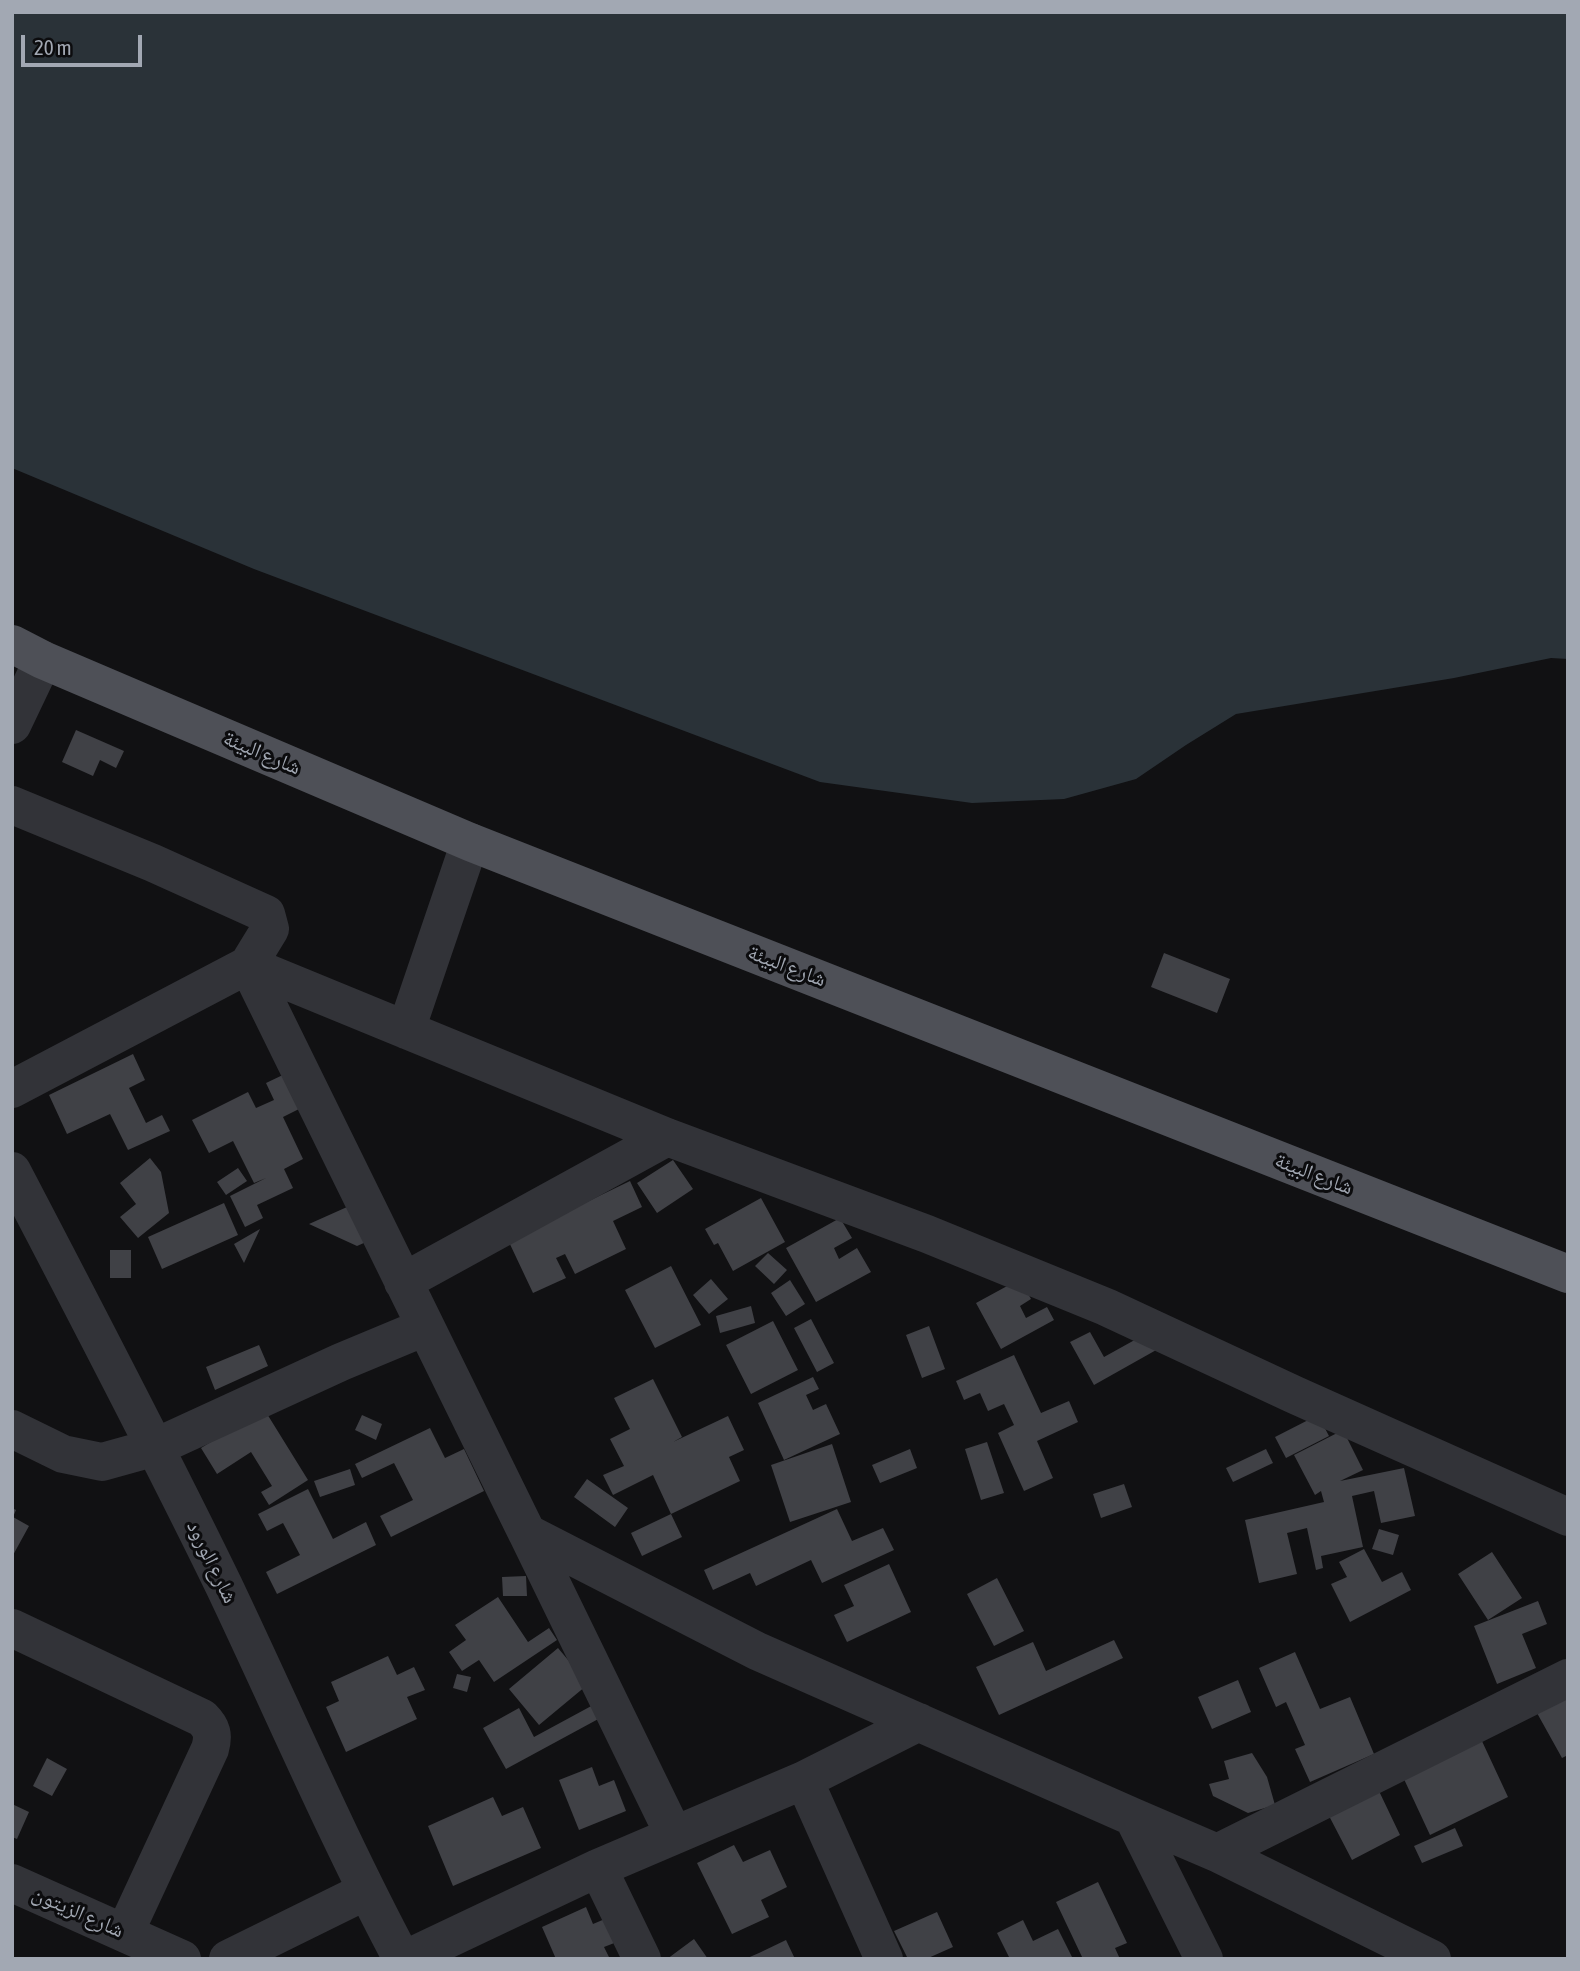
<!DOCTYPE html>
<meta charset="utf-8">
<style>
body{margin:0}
#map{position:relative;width:1580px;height:1971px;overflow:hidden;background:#111113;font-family:"Asap Condensed",sans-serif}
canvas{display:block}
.frame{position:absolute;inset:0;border:14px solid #a2a8b3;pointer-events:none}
.scale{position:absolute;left:21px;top:35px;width:121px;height:32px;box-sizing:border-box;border:4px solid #a2a8b3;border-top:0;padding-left:9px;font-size:21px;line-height:24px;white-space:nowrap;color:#a2a8b3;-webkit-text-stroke:5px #0c0c0e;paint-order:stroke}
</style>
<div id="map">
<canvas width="1580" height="1971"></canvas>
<div class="frame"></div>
<div class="scale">20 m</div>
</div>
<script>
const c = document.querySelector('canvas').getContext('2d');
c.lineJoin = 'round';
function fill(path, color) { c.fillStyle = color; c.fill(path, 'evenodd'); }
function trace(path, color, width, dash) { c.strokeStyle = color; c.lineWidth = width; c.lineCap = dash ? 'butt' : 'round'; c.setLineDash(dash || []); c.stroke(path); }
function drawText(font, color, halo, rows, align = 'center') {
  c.font = font + ' "Asap Condensed","Noto Naskh Arabic",sans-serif'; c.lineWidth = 6; c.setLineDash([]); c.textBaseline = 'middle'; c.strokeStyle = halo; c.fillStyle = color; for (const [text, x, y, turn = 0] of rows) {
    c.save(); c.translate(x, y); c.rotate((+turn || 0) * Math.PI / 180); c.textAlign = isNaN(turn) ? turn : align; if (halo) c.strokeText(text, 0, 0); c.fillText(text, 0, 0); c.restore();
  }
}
const water = new Path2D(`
 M12,12H1568V659L1551,658L1454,678L1236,714L1186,745L1136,779L1064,799L972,803L820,782L254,569L12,468Z`);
const building = new Path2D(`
 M76,730L124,751L116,768L100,760L93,776L62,762Z
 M1164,953L1230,979L1217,1013L1151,987Z
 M133,1054L145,1080L129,1088L146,1123L162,1115L170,1131L128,1150L110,1114L67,1134L49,1095Z
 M287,1073L303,1107L283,1117L303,1159L284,1169L293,1188L257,1205L263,1218L245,1227L230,1196L266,1178L254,1183L233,1141L209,1153L192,1120L248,1092L256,1108L274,1100L266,1083Z
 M150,1158L161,1172L169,1213L138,1238L120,1217L136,1204L120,1183Z
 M673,1160L693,1189L657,1213L637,1183Z
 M238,1168L247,1181L226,1195L217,1182Z
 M630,1181L642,1207L613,1221L626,1249L575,1274L565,1254L556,1258L566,1278L533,1293L508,1240Z
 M761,1198L785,1242L733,1271L718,1243L714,1245L705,1229Z
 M224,1203L238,1235L162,1269L148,1237Z
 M356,1203L373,1239L357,1246L309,1224Z
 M840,1218L852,1238L834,1248L839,1259L857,1248L871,1272L816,1302L786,1248Z
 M260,1229L244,1263L234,1244Z
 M110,1250H131V1278H110Z
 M768,1253L787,1270L774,1284L755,1266Z
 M671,1266L701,1325L655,1348L625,1290Z
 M711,1279L728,1299L709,1314L693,1295Z
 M1020,1279L1031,1299L1020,1306L1026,1318L1047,1307L1054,1320L1001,1349L976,1303Z
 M790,1280L805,1304L786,1316L771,1293Z
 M751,1306L755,1323L720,1333L716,1316Z
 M811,1319L834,1363L817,1372L794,1328Z
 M773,1321L798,1370L751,1394L726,1345Z
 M929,1326L945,1369L922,1378L906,1335Z
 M1090,1332L1104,1357L1149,1332L1158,1349L1094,1385L1070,1342Z
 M259,1345L268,1366L215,1390L206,1367Z
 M1014,1355L1041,1413L1069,1401L1078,1422L1037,1441L1053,1478L1024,1491L998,1433L1014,1425L1004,1404L988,1411L980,1393L964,1400L956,1381Z
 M813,1377L819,1389L806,1395L813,1410L826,1404L840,1434L784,1460L758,1403Z
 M653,1379L682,1437L673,1442L728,1416L744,1450L729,1457L740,1481L671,1514L653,1475L613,1495L603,1475L624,1466L610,1439L630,1429L614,1398Z
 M264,1409L308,1480L269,1505L261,1492L272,1486L251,1452L217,1474L201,1448Z
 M362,1415L382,1424L376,1440L355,1430Z
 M1318,1415L1329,1436L1286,1458L1275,1437Z
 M430,1428L445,1458L464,1449L484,1491L391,1537L380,1516L413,1500L394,1463L362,1478L355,1464Z
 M1343,1430L1363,1470L1340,1481L1404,1468L1415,1516L1381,1523L1374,1491L1352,1496L1363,1547L1321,1556L1323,1568L1316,1570L1307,1528L1287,1533L1297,1574L1259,1583L1245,1520L1324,1502L1321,1491L1315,1495L1294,1455Z
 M987,1442L1004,1493L981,1500L965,1449Z
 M832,1444L851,1502L790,1522L771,1465Z
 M910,1449L917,1468L880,1483L872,1465Z
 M1266,1449L1273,1463L1233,1482L1226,1468Z
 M350,1469L355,1485L320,1497L314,1481Z
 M587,1479L628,1508L615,1527L574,1497Z
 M1124,1484L1132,1507L1101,1518L1093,1494Z
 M308,1489L333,1539L366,1522L376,1545L277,1594L266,1572L300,1555L283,1523L267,1531L258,1514Z
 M12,1508L16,1510L13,1517L29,1526L12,1557Z
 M837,1509L852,1541L883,1528L894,1550L822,1583L811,1560L756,1586L750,1573L713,1590L704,1570Z
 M671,1514L682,1537L642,1556L631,1533Z
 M1379,1529L1399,1535L1393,1555L1372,1549Z
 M1364,1549L1382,1582L1402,1572L1411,1590L1350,1622L1331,1584L1347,1577L1339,1562Z
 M1492,1552L1522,1598L1488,1620L1458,1574Z
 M889,1564L911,1612L847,1642L834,1615L854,1606L844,1585Z
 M526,1576L527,1596H503L502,1577Z
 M997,1578L1024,1631L994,1646L967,1594Z
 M498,1597L528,1642L549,1628L557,1640L494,1682L479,1660L462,1671L449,1652L466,1640L455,1625Z
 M1538,1601L1547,1624L1522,1634L1536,1668L1497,1684L1474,1626Z
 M1114,1640L1123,1658L999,1715L976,1667L1033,1642L1046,1671Z
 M558,1648L574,1667L592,1681L539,1725L509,1689Z
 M1295,1652L1320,1709L1350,1697L1374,1754L1310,1782L1295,1749L1305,1745L1286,1702L1276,1707L1259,1668Z
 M388,1656L397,1675L414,1667L425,1690L407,1697L417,1719L346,1752L326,1707L339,1701L331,1682Z
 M457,1674L471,1677L467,1692L453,1688Z
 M1238,1680L1251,1712L1212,1729L1198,1697Z
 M1568,1696V1755L1562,1758L1537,1713Z
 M595,1704L602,1717L506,1769L483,1728L519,1708L534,1737Z
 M1481,1739L1508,1797L1430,1835L1403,1777Z
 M1252,1753L1267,1777L1275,1805L1248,1813L1213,1796L1209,1784L1229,1779L1224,1761Z
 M47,1758L67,1769L52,1796L33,1786Z
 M592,1767L599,1786L614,1780L626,1811L579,1830L559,1780Z
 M1378,1789L1400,1835L1352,1860L1328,1814Z
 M493,1797L502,1816L523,1807L541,1848L453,1886L428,1826Z
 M12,1804L29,1812L17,1839L12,1837Z
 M1455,1828L1463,1846L1422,1863L1414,1846Z
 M734,1845L743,1862L770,1850L787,1887L761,1900L769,1917L732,1934L697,1863Z
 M1098,1882L1127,1943L1115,1948L1120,1959H1083L1056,1902Z
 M586,1907L593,1924L612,1916L622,1940L604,1947L610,1959H556L542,1927Z
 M937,1912L953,1947L926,1959H908L894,1931Z
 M1023,1920L1033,1941L1058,1929L1073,1959H1010L997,1933Z
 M694,1939L708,1959H667Z
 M786,1940L795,1959H745L759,1953Z`);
const minor = new Path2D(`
 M12,725L43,660
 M12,805L153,863L266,914L270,929L248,965L12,1089
 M248,965L527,1533L757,1651L1133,1817L1217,1853L1432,1959
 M248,965L667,1137L927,1234L1106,1307L1295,1395L1568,1517
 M406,1030L470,842
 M12,1171C84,1309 156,1446 224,1586C283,1710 337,1837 402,1959
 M403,1282L667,1137
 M12,1429L63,1454L102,1462L156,1447L341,1362L425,1327
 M527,1533L674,1835
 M12,1628L202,1718C212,1728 214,1735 210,1749L125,1932
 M804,1780L884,1959
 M1133,1817L1204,1959
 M1217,1853L1568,1678
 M598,1868L642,1959
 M12,1883L182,1959
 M228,1959L366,1891
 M406,1959L598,1868L804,1780L919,1722`);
const major = new Path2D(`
 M12,644L43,660L470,842L1568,1274`);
const streetNames = [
 ["شارع البيئة",262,753,23],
 ["شارع البيئة",787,966,21],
 ["شارع البيئة",1314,1174,21],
 ["شارع الورود",212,1562,64],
 ["شارع الزيتون",78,1912,24]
];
fill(water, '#2a3238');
fill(building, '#404146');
trace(minor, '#323338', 38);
trace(major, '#4e5057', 38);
drawText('21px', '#a2a8b3', '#0c0c0e', streetNames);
</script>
